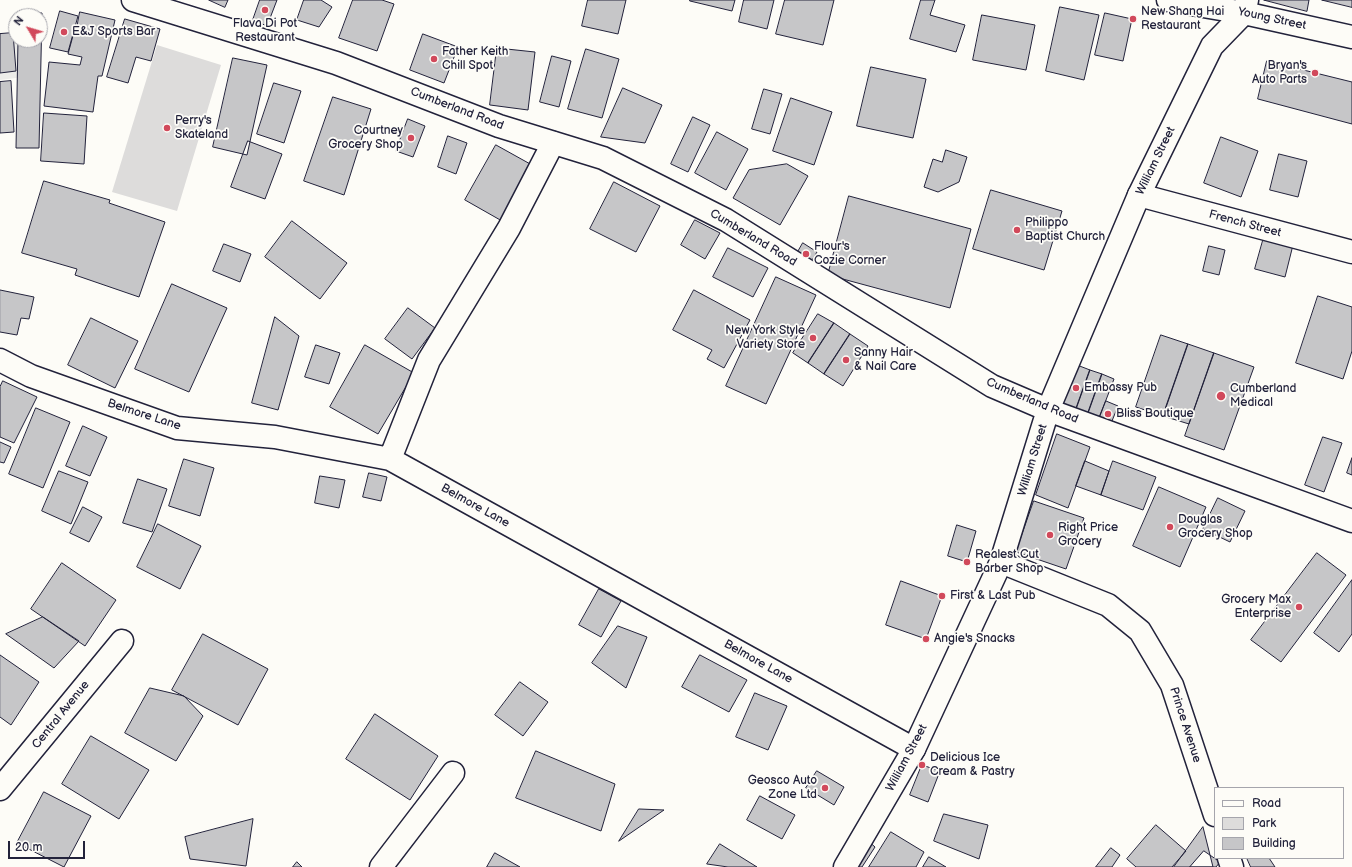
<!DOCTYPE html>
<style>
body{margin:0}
#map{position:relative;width:1352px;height:867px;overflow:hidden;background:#fdfcf7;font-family:"Balsamiq Sans",sans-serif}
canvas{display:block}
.legend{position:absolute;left:1214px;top:787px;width:130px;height:72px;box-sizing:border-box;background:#fdfcf7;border:1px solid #a5a5ac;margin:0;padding:5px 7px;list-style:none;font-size:12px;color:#22223b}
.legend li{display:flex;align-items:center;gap:8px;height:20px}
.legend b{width:20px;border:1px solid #a5a5ac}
.north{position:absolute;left:8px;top:8px;width:40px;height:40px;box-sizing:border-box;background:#fdfcf7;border:1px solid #a5a5ac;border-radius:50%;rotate:308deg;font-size:11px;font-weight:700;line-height:16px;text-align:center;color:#22223b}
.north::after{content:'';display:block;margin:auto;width:14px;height:18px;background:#d1495b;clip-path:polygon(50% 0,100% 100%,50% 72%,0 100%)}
.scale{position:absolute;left:8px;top:841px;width:77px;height:18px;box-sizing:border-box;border:2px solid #22223b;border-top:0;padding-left:5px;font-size:12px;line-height:14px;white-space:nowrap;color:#22223b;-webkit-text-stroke:3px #fdfcf7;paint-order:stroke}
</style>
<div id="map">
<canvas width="1352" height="867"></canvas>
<ul class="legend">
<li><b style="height:5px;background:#fdfcf7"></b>Road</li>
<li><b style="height:11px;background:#dddcdb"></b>Park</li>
<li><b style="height:11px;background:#c6c6c8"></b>Building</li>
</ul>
<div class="north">N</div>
<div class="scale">20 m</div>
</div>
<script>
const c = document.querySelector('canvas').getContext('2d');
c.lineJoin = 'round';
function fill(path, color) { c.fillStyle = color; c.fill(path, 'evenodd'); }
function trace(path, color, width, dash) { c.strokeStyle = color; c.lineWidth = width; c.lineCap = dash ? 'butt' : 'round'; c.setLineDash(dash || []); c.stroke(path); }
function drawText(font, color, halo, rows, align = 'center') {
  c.font = font + ' "Balsamiq Sans",sans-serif'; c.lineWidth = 3.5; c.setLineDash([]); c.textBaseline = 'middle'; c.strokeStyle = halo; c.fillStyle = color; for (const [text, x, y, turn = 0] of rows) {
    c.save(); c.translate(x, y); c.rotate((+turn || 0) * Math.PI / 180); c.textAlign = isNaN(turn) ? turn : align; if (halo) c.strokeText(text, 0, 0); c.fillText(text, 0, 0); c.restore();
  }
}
const built = new Path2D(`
 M16,33V40H19L23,77L0,80V35Z`);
const green = new Path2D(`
 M157,45L221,65L177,211L112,192Z`);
const building = new Path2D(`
 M209,0H228L225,7Z
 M260,0H277L267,26L253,20Z
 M304,0H321L332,7L319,27L297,20Z
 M353,0H382L394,4L377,51L339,38Z
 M588,0H626L618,34L582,26Z
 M690,0H735L732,11L690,1Z
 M744,0H774L767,29L739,22Z
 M785,0H834L823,45L776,34Z
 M921,0H935L930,15L965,25L956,52L910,39Z
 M1264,0H1309L1307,11Z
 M1322,0H1352V7Z
 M1060,7L1099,15L1084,80L1046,71Z
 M60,11L78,16L68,52L50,48Z
 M80,12L115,20L102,76H98L93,112L44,106L49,62L80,65L82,57L68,54L74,32L87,35L88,31L77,28Z
 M19,13H42L39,148H16L18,40H40V16H19Z
 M1105,13L1132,19L1123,61L1095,55Z
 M982,15L1035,25L1026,70L973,60Z
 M125,19L160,29L151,61L136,57L128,83L107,77Z
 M13,33L16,71L0,73V34Z
 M423,34L458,47L444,83L410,70Z
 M497,48L535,52L528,110L490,105Z
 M586,49L619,59L602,118L568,109Z
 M552,56L571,61L559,107L540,102Z
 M233,58L267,65L247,155L213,147Z
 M1267,61L1352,82V124L1258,99Z
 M871,67L926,79L913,138L857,126Z
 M11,81L14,132L0,133V82Z
 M274,83L301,91L284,143L257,134Z
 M623,88L662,105L645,143L601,137Z
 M764,89L782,94L770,134L752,129Z
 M333,97L371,109L344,195L304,181Z
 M791,98L832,112L814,165L773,151Z
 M44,113L87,116L84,164L41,161Z
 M693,117L710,125L688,172L671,164Z
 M408,119L425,126L413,157L396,151Z
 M717,132L748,149L726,190L695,173Z
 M448,136L467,143L456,174L438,167Z
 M1221,137L1258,151L1241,197L1204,183Z
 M248,141L282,154L265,199L231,187Z
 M496,145L532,165L502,221L465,200Z
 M946,150L967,157L959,182L938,192L924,187L933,159L942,162Z
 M1279,154L1307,161L1298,197L1270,190Z
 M787,164L808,176L780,225L733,198L749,170Z
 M44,181L110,200L109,203L165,222L139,297L75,275L77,269L22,253Z
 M614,182L660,206L636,252L590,229Z
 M991,190L1062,211L1044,270L973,249Z
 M849,196L971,229L950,308L828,275Z
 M695,220L720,233L705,259L681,245Z
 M292,221L347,263L320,299L265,257Z
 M1264,237L1293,245L1285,277L1255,269Z
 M803,243L817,252L809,265L795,257Z
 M224,244L251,254L240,282L213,271Z
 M1209,246L1225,250L1219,275L1203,271Z
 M728,248L768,268L753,297L713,277Z
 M776,277L816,295L766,404L726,386Z
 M172,284L227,308L189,392L135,369Z
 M0,290L34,297L29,319L21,318L17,335L0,332Z
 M694,290L750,320L724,368L707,359L712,350L673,330Z
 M1318,296L1352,307V351L1343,379L1296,363Z
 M408,308L435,328L412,359L385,339Z
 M818,314L834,323L808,363L793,353Z
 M275,317L299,336L278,410L252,403Z
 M91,318L138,341L115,388L68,365Z
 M834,323L850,334L824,374L808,363Z
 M850,334L868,346L843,386L824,374Z
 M1161,335L1188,344L1163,416L1136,407Z
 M1188,344L1214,353L1189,424L1163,416Z
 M316,345L340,353L329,384L305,377Z
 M365,345L414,373L378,434L330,407Z
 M1214,353L1254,367L1224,450L1185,436Z
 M1077,365L1090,370L1075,412L1062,407Z
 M1090,370L1102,374L1087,416L1075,412Z
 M1102,374L1114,379L1098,421L1087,416Z
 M3,381L37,397L14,443L0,437V387Z
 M1106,401L1118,406L1110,426L1098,421Z
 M36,408L70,422L43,488L9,474Z
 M83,426L107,437L90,476L66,466Z
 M1057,434L1090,447L1068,508L1036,495Z
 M1323,437L1342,443L1324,492L1305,485Z
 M0,442L11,447L4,463L0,462Z
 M1352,458V475L1347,473Z
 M184,459L214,468L200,516L169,506Z
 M1085,461L1109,471L1101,495L1076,486Z
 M1113,461L1156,477L1143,510L1101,495Z
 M59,471L88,482L71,524L42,511Z
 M369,473L387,477L381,501L363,497Z
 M320,476L345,480L339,508L315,503Z
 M138,479L167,489L152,532L123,523Z
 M1159,487L1206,507L1180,567L1133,546Z
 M1218,498L1245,511L1230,542L1203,529Z
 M1034,501L1084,518L1066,569L1016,552Z
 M83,507L102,517L89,542L70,533Z
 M158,524L201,546L180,589L137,567Z
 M957,525L976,531L967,562L948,556Z
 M1317,553L1346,575L1281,662L1251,640Z
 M62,563L116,600L85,646L31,609Z
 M1352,580V634L1339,652L1314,633Z
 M901,581L942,596L926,639L886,625Z
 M599,589L621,601L601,637L579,625Z
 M43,617L79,641L54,668L6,634Z
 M618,626L647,637L626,688L592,663Z
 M203,634L268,669L238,725L172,690Z
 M0,655L39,682L11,725L0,717Z
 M700,655L747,680L729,712L682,687Z
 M520,682L548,702L523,736L495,715Z
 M150,688L184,696L203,716L176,761L125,733Z
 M755,693L787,706L768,750L736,737Z
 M375,714L438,756L410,800L346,759Z
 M91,736L149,770L119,819L62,784Z
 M536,751L615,784L601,831L516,798Z
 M922,765L940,771L928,802L910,795Z
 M817,771L844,787L834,805L806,788Z
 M44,792L91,816L64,867L17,843Z
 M760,796L795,815L782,839L747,820Z
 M639,809L664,810L619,841Z
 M944,814L988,825L979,859L934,841Z
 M253,819L246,866L190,859L185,837Z
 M1156,825L1186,851L1172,867H1136L1127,859Z
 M1203,827L1213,867H1174Z
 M891,832L924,852L916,867H869Z
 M866,839L875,847L862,867H856Z
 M720,844L757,867H728L707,864Z
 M1111,848L1120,855L1112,867H1096Z
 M1204,851L1220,862L1216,867H1190Z
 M495,853L520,867H487Z
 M929,857L946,867H923Z
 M1247,858H1269L1275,867H1251Z
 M297,862L302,867H293Z`);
const minor = new Path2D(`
 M1139,195L1352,252
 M0,360L31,376L177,428L275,437L390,459L914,749
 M390,459L429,360L509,228L553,143
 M1001,562L1108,605L1140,631L1172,685L1215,815
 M0,789L122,641
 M1229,858L1232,867
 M381,867L453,773`);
const tertiary = new Path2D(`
 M133,0L336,63L499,126L603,158L726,220L992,386L1048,410L1352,521
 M1168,0L1244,13L1352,37
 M845,867L914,749L1001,562L1048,410L1139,195L1212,46L1244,13L1247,0`);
const secondary = new Path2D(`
 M145,0V3`);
const markers = [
 [265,10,4,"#d1495b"],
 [1133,19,4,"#d1495b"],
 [64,32,4,"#d1495b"],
 [434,59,4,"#d1495b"],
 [1315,73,4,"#d1495b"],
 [167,128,4,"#d1495b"],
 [411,138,4,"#d1495b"],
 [1017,230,4,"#d1495b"],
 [806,254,4,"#d1495b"],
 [813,338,4,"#d1495b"],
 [846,360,4,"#d1495b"],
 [1076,388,4,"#d1495b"],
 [1221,396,5,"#d1495b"],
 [1108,414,4,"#d1495b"],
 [1170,527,4,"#d1495b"],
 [1050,535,4,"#d1495b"],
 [967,562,4,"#d1495b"],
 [942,596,4,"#d1495b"],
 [1299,607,4,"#d1495b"],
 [926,639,4,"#d1495b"],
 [922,765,4,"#d1495b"],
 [825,788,4,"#d1495b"]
];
const poiNames = [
 ["New Shang Hai",1141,12],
 ["Restaurant",1141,26],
 ["Flava Di Pot",265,24,"center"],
 ["Restaurant",265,38,"center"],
 ["E&J Sports Bar",72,32],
 ["Father Keith",442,52],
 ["Chill Spot",442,66],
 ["Bryan's",1307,66,"right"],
 ["Auto Parts",1307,80,"right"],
 ["Perry's",175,121],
 ["Skateland",175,135],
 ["Courtney",403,131,"right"],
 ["Grocery Shop",403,145,"right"],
 ["Philippo",1025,223],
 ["Baptist Church",1025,237],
 ["Flour's",814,247],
 ["Cozie Corner",814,261],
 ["New York Style",805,331,"right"],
 ["Variety Store",805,345,"right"],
 ["Sanny Hair",854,353],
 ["& Nail Care",854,367],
 ["Embassy Pub",1084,388],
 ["Cumberland",1230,389],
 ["Medical",1230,403],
 ["Bliss Boutique",1116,414],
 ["Douglas",1178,520],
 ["Grocery Shop",1178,534],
 ["Right Price",1058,528],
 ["Grocery",1058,542],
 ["Realest Cut",975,555],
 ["Barber Shop",975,569],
 ["First & Last Pub",950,596],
 ["Grocery Max",1291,600,"right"],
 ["Enterprise",1291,614,"right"],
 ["Angie's Snacks",934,639],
 ["Delicious Ice",930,758],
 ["Cream & Pastry",930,772],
 ["Geosco Auto",817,781,"right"],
 ["Zone Ltd",817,795,"right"]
];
const streetNames = [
 ["Young Street",1272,19,12],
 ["Cumberland Road",457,109,21],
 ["William Street",1156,161,-64],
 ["French Street",1245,224,15],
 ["Cumberland Road",753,238,31],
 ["Cumberland Road",1032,401,23],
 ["Belmore Lane",144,415,18],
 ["William Street",1033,460,-73],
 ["Belmore Lane",475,506,29],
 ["Belmore Lane",758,662,29],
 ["Central Avenue",61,715,-51],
 ["Prince Avenue",1185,725,72],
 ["William Street",907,758,-62]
];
fill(built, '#ecece9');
fill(green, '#dddcdb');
fill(building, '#c6c6c8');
trace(building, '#22223b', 1);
trace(minor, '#22223b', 25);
trace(tertiary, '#22223b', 25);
trace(secondary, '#22223b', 25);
trace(minor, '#fdfcf7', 22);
trace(tertiary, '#fdfcf7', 22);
trace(secondary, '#fdfcf7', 22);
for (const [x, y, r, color] of markers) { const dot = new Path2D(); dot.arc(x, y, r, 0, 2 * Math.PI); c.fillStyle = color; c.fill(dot); trace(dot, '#fdfcf7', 1.5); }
drawText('12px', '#22223b', '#fdfcf7', poiNames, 'left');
drawText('12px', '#22223b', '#fdfcf7', streetNames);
</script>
